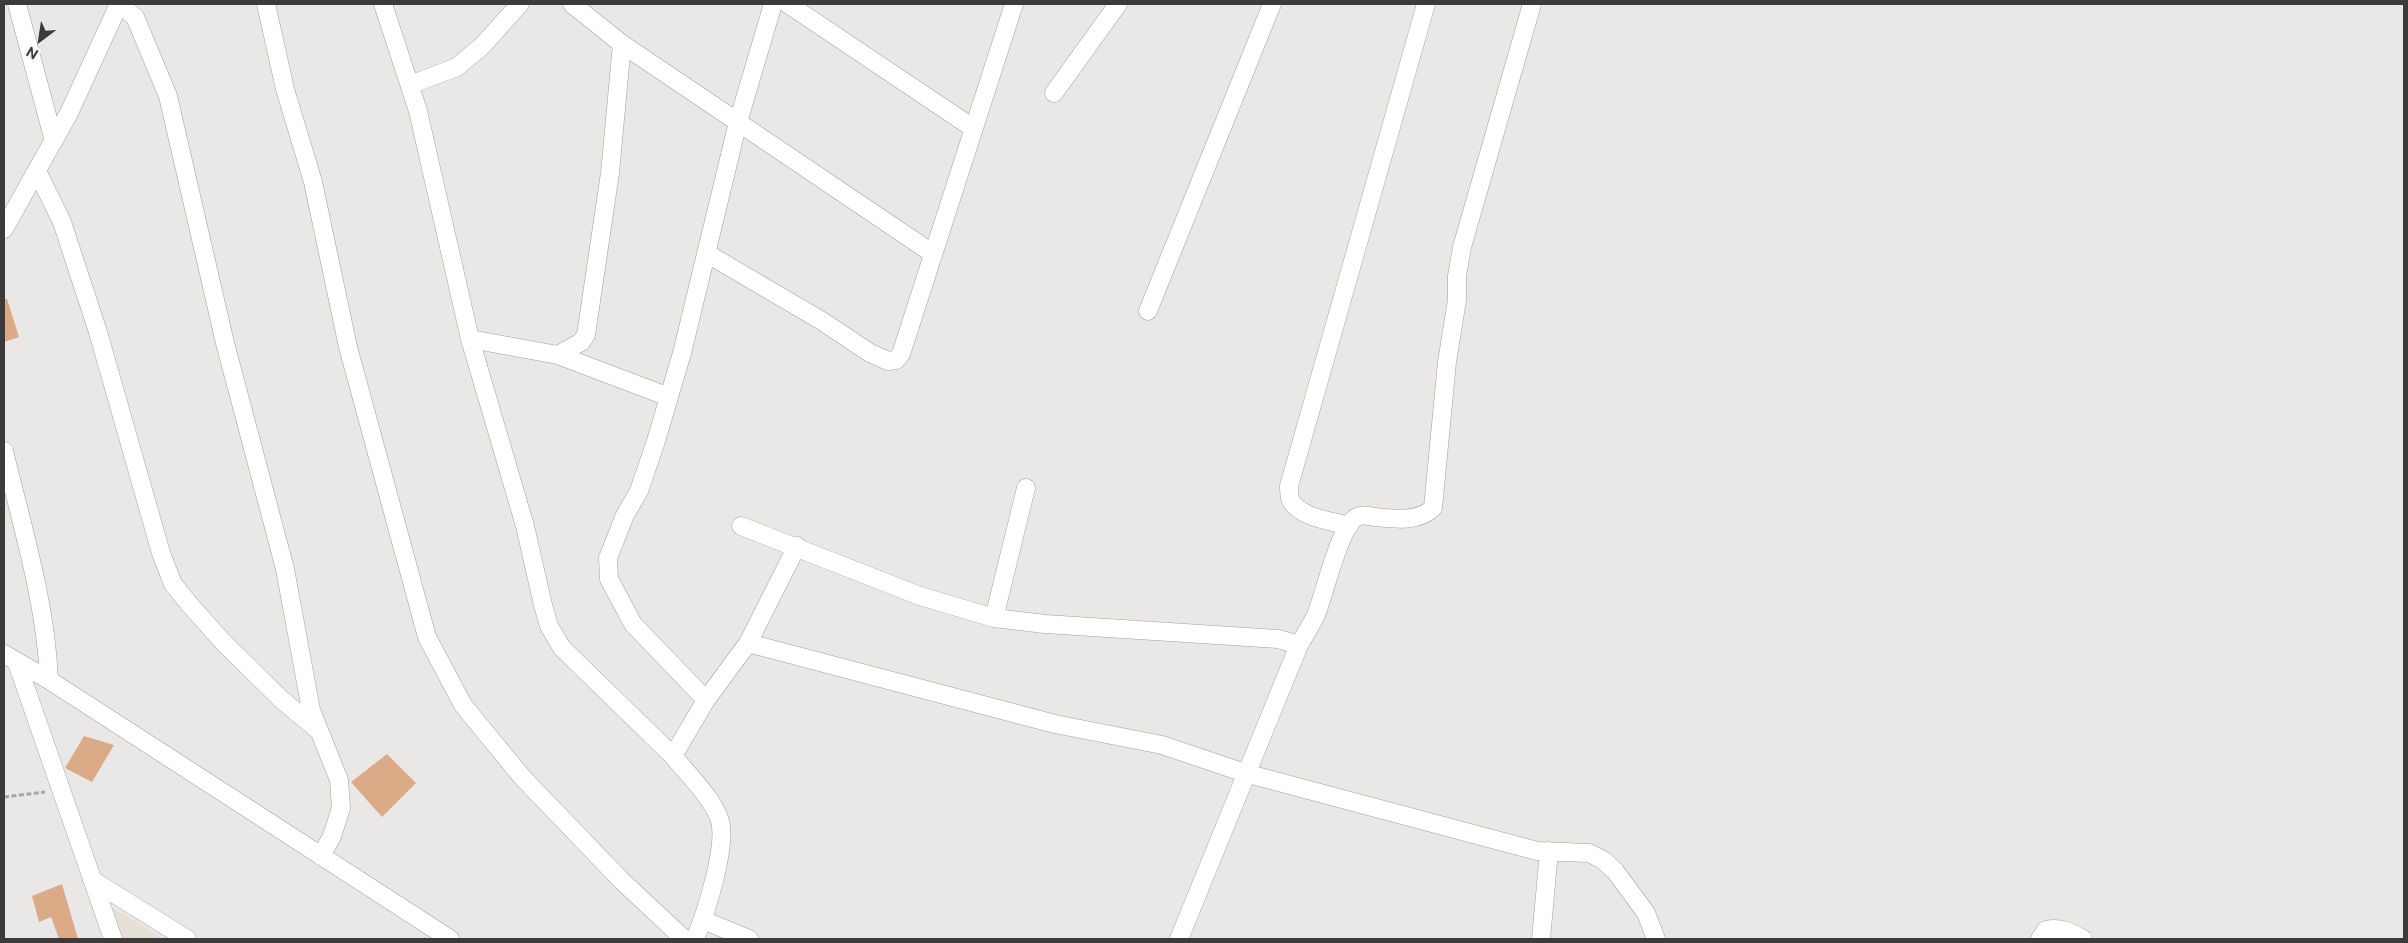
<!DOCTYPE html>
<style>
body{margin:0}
#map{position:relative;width:2408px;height:943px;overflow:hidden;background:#eae8e6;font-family:"Public Sans",sans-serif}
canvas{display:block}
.frame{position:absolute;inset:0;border:5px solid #3c3b3a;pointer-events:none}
.north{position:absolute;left:15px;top:15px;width:50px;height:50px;-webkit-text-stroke:4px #f8f6f3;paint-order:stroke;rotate:211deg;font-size:14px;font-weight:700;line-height:20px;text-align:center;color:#3c3b3a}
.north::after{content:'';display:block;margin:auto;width:18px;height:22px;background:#3c3b3a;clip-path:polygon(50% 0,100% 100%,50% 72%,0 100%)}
</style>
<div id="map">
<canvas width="2408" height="943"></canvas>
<div class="frame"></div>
<div class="north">N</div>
</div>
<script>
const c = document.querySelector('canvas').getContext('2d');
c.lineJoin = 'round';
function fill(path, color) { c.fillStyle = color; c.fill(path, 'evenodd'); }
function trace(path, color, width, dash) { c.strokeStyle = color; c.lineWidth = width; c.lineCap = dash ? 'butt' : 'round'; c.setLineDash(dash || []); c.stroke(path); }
const built = new Path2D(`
 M102,903L130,918L163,939H115Z`);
const building = new Path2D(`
 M4,299H7L19,337L4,342Z
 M84,736L114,745L92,782L65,768Z
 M387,754L416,783L382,817L351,782Z
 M62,884L78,939H59L51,917L39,922L32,896Z`);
const path = new Path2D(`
 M4,797L45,792`);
const minor = new Path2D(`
 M17,4L54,141
 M119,4L135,17L168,96L225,343L285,569L311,710L339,780L341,808L332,836L321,856
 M266,4L285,89L313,182L348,347L427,637L463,705L522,777L622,881L684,939
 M383,4L418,111L470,339L525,526L543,605L549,626L562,648L673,756
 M572,4L622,44L932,253
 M788,4L973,128
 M410,85L457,67L482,46L520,4
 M1054,93L1118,4
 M37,171L62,222L98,332L161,553L173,584L190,605L224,643L282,700L318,730
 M4,229L69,113L119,4
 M706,253L822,321L870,353L888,361L896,360L901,354L1014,4
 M1148,311L1272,4
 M470,339L558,355L581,342L586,335L610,173L622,44
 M558,355L669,397
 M4,451C22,526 46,603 49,680
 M741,526L920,596L994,618L1045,624L1278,639L1299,645
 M1349,526C1332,521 1301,518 1291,501C1289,497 1289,491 1289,486L1426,4
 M994,618L1026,488
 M748,643L1055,724L1162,745L1245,773L1537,851L1589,853L1603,860L1615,871L1646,913L1656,939
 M4,654L49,680L450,939
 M17,663L113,939
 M706,700L633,624L609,579L608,558L625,515L639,491L656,441L682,353L738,122L773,4
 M92,880L187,939
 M703,920L749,939
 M695,939C706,913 727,847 720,821C715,801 686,772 673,756L706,700L748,643L797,546
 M1179,939L1299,645C1305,635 1311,625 1316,615C1324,596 1340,524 1357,517C1362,514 1369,516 1375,517C1394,519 1419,522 1433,508L1447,362L1457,300V276L1462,247L1532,4
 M1541,939L1549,851
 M2040,939L2046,930C2060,927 2071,932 2083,939`);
fill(built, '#e6dfd6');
fill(building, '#dbaa86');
trace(minor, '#a2a09d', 19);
trace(path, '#a6a5a3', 3, [5, 2.5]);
trace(minor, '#fff', 18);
</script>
